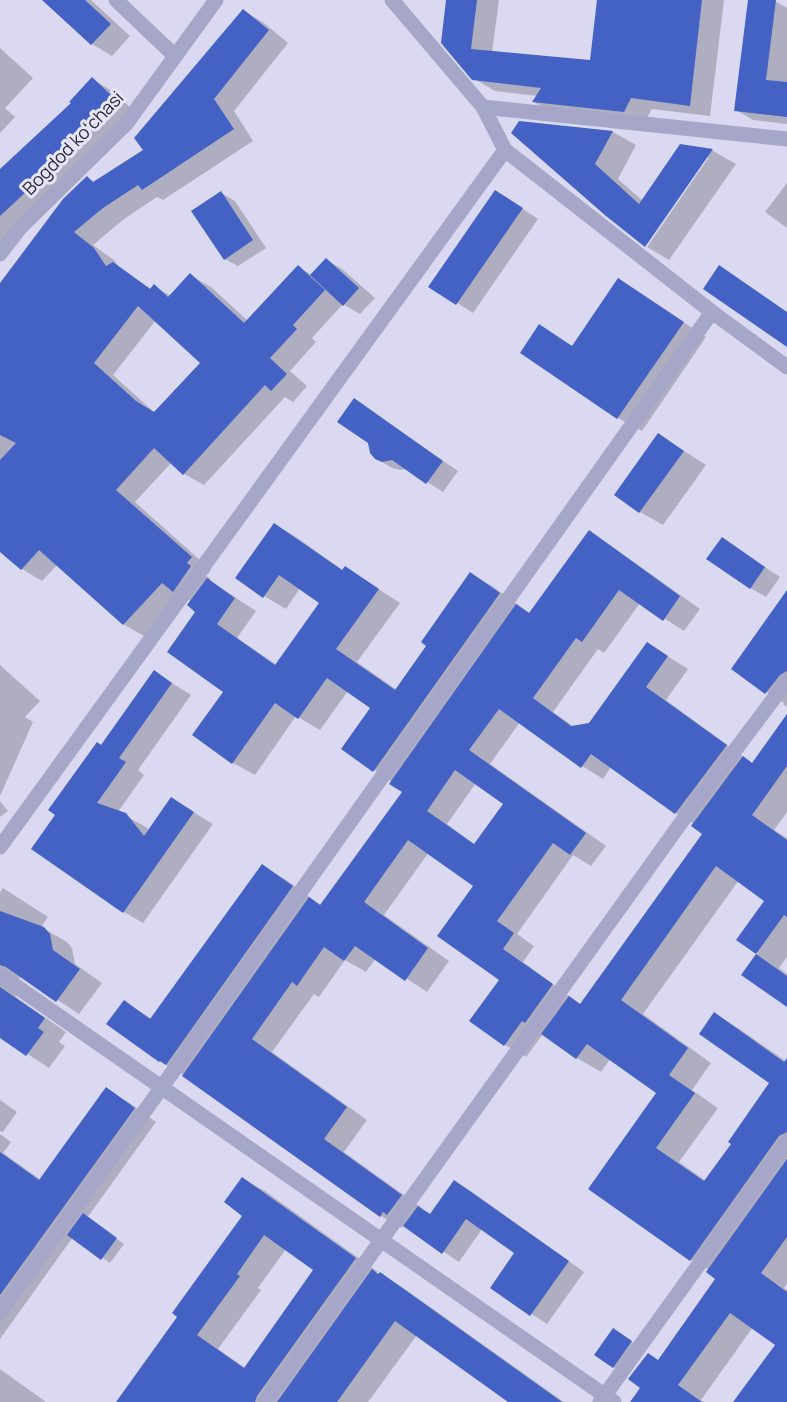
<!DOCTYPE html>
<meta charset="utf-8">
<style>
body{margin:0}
canvas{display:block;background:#dbd9f1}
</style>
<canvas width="787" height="1402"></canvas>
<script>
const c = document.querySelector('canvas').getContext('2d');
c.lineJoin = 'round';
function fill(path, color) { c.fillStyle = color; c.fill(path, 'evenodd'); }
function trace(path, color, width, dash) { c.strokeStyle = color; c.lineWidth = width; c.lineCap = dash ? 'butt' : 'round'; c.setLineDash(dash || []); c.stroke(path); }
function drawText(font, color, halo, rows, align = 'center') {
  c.font = font + ' Manrope,sans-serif'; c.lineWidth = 6; c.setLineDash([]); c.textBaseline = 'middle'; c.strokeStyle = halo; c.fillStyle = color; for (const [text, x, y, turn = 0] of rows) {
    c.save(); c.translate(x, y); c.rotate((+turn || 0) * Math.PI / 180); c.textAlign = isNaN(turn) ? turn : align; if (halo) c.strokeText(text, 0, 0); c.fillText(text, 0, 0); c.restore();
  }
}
const shadow = new Path2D(`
 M44,0H91L130,36L112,56L92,44Z
 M448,0H499L492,53L591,62L598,0H724L710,116L652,109L644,123L554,113L534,102L538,96L495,91L473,78Z
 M749,0L775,1L787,8V124L753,120L736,110Z
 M244,11L264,23L288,43L234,111L253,141L163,200L157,197L124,219L93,245L115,261L118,266L151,289L154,286L171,296L190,275L211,287L248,321L298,267L312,275L326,260L342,269L375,298L360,314L343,304L312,338L316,342L290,371L307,386L293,402L285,397L204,485L184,474L172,462L135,502L211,570L206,576L211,579L210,581L256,611L237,638L277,665L321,603L300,588L286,609L264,596L275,525L296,537L344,571L346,568L400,603L357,662L397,690L428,645L471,574L492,586L531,614L589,532L610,545L700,609L684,631L640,603L604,653L598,649L553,712L574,727L590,724L648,644L688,669L666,700L753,764L787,717V812L774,830L787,838V957L779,968L787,974V1005L743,974L758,953L738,940L766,900L739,880L643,1014L711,1063L692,1090L718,1108L679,1162L706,1181L733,1143L771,1083L715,1014L738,1028L787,1062V1284L784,1288L787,1290V1402H735L777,1344L753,1327L701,1400L704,1402H638L659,1361L717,1278L709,1270L690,1259L590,1188L658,1093L610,1059L601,1072L577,1058L543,1034L526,1057L505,1045L472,1021L501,979L475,885L429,852L384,915L449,961L427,992L376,958L366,972L345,960L319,997L314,994L272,1052L367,1120L344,1152L422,1208L421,1210L431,1215L455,1182L471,1191L584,1272L547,1324L492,1288L516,1253L482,1229L459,1262L404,1225L402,1228L381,1216L184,1075L159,1061L124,1002L152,1019L262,866L286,880L322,906L404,792L392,782L343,749L372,708L348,691L320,730L296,716L255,775L233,763L194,735L225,691L192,602L181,595L144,636L123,624L57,565L42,581L22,569L0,550V285L87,178L96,183L145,151ZM156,320L202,362L155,413L113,375ZM520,722L582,766L603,779L611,767L676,813L694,824L704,833L581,1005L523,962L534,946L517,934L573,855L591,866L606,846L490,764ZM476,783L505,804L475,845L447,824Z
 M0,48L33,78L5,108L15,117L0,133Z
 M92,79L112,91L132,109L0,247V171L73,103Z
 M520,122L613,132L636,145L618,179L643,201L681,146L713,151L736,164L669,260L647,247L709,157H706L645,245Z
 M787,183V228L765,212Z
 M221,193L235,201L266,248L238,266L225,259Z
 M511,201L538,219L473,313L431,286Z
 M619,280L706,337L642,431L618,418L522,353L540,326L572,346Z
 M354,400L458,471L443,492L407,469L400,470L392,468L376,458Z
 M659,435L706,465L663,525L640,512Z
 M722,539L780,577L766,597L750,588Z
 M787,614V707L783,704L784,703L766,692Z
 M0,665L40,701L25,717L33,722L0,796Z
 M154,672L191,695L138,770L144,775L118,812L146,827L150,831L172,799L213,824L143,923L124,912L33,848L101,746Z
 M0,801L8,811L0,817Z
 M3,888L48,917L41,927L67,942L72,948L75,964L102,983L79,1014L24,978H19L14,983L13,992L17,998L66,1032L59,1042L65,1046L49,1068L0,1036V892Z
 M106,1089L128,1102L156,1122L87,1218L124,1244L110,1263L73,1237L0,1339V1134L11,1142L3,1153L41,1180Z
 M0,1100L17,1112L3,1132L0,1131Z
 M243,1179L265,1191L378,1272L376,1273L402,1287L564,1402H510L417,1335L368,1402H118L179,1317L245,1215ZM286,1249L315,1270L245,1368L218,1349L261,1290L258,1288Z
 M621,1334L638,1347L621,1371L613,1367Z
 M0,1369L46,1402H0Z`);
const building = new Path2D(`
 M42,0H85L111,24L91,45Z
 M446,0H477L471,49L590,60L597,0H702L690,106L631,98L624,112L532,102L541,88L472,80L441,43Z
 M748,0H776L766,80L787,82V117L734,111Z
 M243,9L269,30L214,99L234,129L142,190L138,185L103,208L74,232L94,248L106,266L113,262L150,289L154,284L168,297L190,273L244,323L298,265L325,290L293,325L297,329L270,358L287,374L271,391L265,385L183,475L154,448L116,490L192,557L187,563L191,566L173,592L162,583L123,625L39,550L21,570L0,552V460L16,443L0,435V283L63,199L87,176L93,182L143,150L134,138ZM138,306L200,363L154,412L136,401L94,363Z
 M92,77L112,96L63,150L67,154L0,216V169L71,103L69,102Z
 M519,121L613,131L595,164L639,204L680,144L713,149L645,247L606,216L511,133Z
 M495,190L523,208L456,305L428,287Z
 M221,191L253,240L224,260L191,211Z
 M326,258L359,288L343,306L310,275Z
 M719,265L787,312V347L703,289Z
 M618,278L684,322L617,419L520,353L539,324L572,346Z
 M354,398L443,461L426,484L392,460L382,462L375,459L370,453L368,443L337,422Z
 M658,433L684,451L639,513L614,495Z
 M274,523L342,570L345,566L379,589L336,649L395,690L426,646L421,642L470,572L500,593L373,772L341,749L370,708L327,678L298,719L275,703L232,764L192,735L223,692L167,652L195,612L187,605L207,578L235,598L217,624L275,665L319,603L279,575L263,598L235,578Z
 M589,530L680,596L663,621L619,590L582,642L576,638L533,698L571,726L589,723L647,642L668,656L646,687L727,745L675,814L591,754L581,768L499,709L469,750L586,833L570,855L553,843L497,921L514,933L503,949L553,984L525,1023L522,1021L504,1046L469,1021L499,980L437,936L473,886L408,840L364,902L428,948L405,981L355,946L344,961L324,947L297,986L292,982L252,1039L347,1107L324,1139L402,1195L387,1215L383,1212L380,1217L182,1076L309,897L320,905L402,792L389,784L516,604L529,613ZM455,770L503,804L474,844L427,811Z
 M722,537L765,567L750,589L706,559Z
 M787,590V671L780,675L765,694L731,669Z
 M154,670L172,683L119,758L126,762L97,803L126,813L144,836L171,797L194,812L123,913L31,849L55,815L48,810L97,742L101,745Z
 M787,714V766L752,815L787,840V917L784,915L756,954L736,940L764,901L716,866L621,1000L688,1048L669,1075L695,1093L656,1148L704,1181L731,1144L728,1142L769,1083L699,1034L714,1012L784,1062L787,1058V1132L779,1136L690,1261L588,1189L656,1093L587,1044L576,1059L541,1034L569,996L580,1004L702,834L691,826L743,756L752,763Z
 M262,864L293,886L166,1065L160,1061L159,1062L106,1024L124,1000L150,1019Z
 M0,911L44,927L50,934L53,950L80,969L56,1002L6,967L0,965Z
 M756,954L787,976V1007L741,975Z
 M0,987L45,1018L38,1028L44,1032L26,1056L0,1038Z
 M106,1087L135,1108L0,1295V1152L39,1180Z
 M787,1159V1237L761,1273L787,1292V1402H733L775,1345L730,1313L678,1385L702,1402H630L640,1388L628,1379L648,1353L658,1360L715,1279L706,1272Z
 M242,1177L356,1258L257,1396L255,1402H116L177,1317L172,1313L242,1216L224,1202ZM264,1235L313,1270L244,1368L197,1335L240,1276L237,1274Z
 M454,1180L569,1261L530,1316L490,1288L514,1253L466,1219L442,1254L403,1226L418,1206L430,1214Z
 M83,1213L117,1238L101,1260L67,1235Z
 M372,1269L378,1274L380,1272L562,1402H508L395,1321L337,1402H277Z
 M613,1328L632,1341L613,1368L594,1355Z`);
const minor = new Path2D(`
 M116,0L175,56
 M392,0L483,107L505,150L712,312L787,367
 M483,107L787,139
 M0,254L20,228L126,124L216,0
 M0,847L505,150
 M0,975L614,1402
 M0,1312L162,1087L712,312
 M265,1402L688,813L787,681
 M600,1402L787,1142`);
const streetNames = [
 ["Bogdod koʻchasi",74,144,-46]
];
fill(shadow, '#0003');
fill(building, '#4462c4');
trace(minor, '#a6a6c8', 15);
drawText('18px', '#272934', '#e7e5f9', streetNames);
</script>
